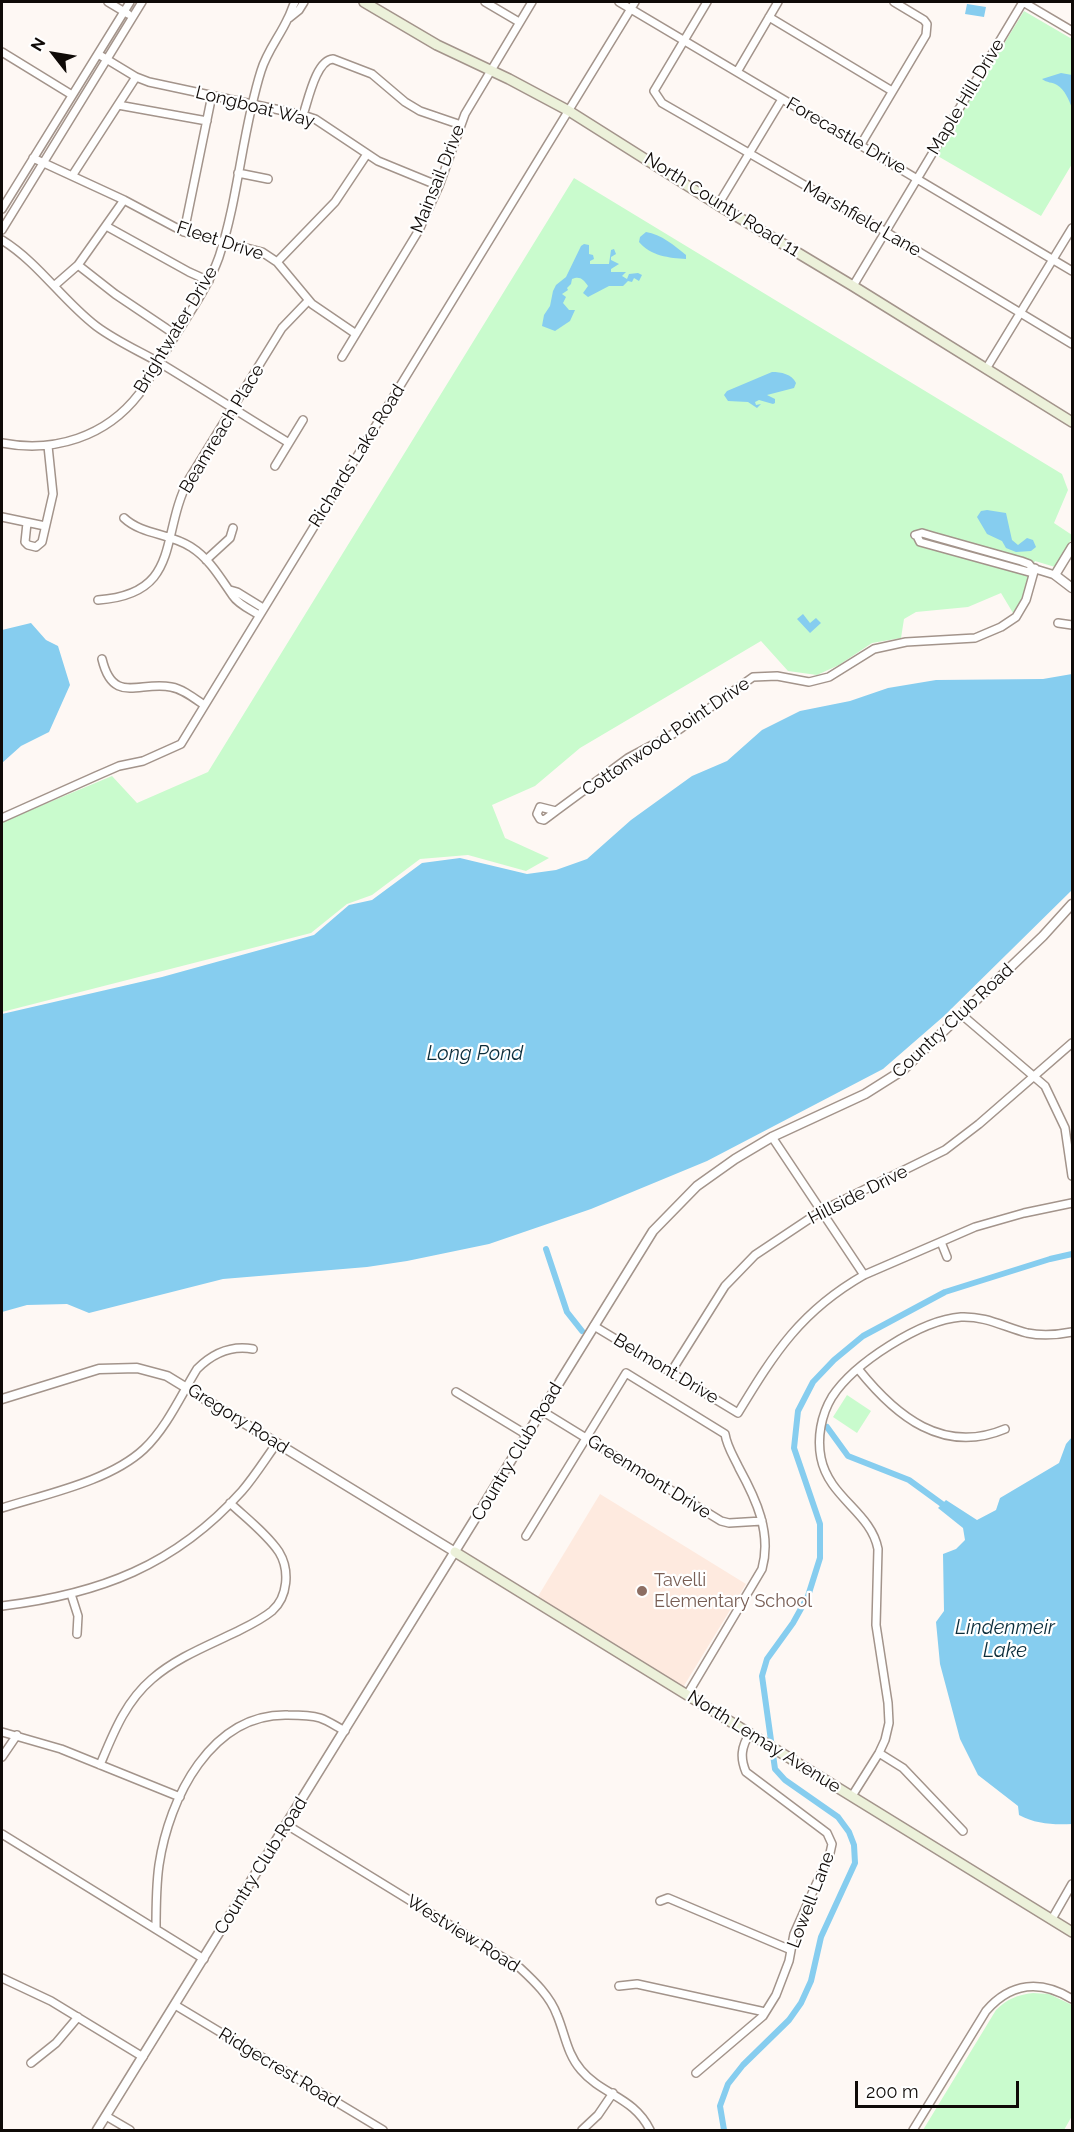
<!DOCTYPE html>
<style>
body{margin:0}
#map{position:relative;width:1074px;height:2132px;overflow:hidden;background:#fef8f4;font-family:Raleway,sans-serif}
canvas{display:block}
.frame{position:absolute;inset:0;border:3px solid #0f0a07;pointer-events:none}
.north{position:absolute;left:24px;top:24px;width:60px;height:60px;-webkit-text-stroke:4px #fff;paint-order:stroke;rotate:301deg;font-size:16px;font-weight:700;line-height:24px;text-align:center;color:#0f0a07}
.north::after{content:'';display:block;margin:auto;width:21px;height:27px;background:#0f0a07;clip-path:polygon(50% 0,100% 100%,50% 72%,0 100%)}
.scale{position:absolute;left:855px;top:2081px;width:164px;height:27px;box-sizing:border-box;border:3px solid #0f0a07;border-top:0;padding-left:8px;font-size:18px;line-height:21px;white-space:nowrap;color:#0f0a07;-webkit-text-stroke:4px #fff;paint-order:stroke}
</style>
<div id="map">
<canvas width="1074" height="2132"></canvas>
<div class="frame"></div>
<div class="north">N</div>
<div class="scale">200 m</div>
</div>
<script>
const c = document.querySelector('canvas').getContext('2d');
c.lineJoin = 'round';
function fill(path, color) { c.fillStyle = color; c.fill(path, 'evenodd'); }
function trace(path, color, width, dash) { c.strokeStyle = color; c.lineWidth = width; c.lineCap = dash ? 'butt' : 'round'; c.setLineDash(dash || []); c.stroke(path); }
function drawText(font, color, halo, rows, align = 'center') {
  c.font = font + ' Raleway,sans-serif'; c.lineWidth = 4.5; c.setLineDash([]); c.textBaseline = 'middle'; c.strokeStyle = halo; c.fillStyle = color; for (const [text, x, y, turn = 0] of rows) {
    c.save(); c.translate(x, y); c.rotate((+turn || 0) * Math.PI / 180); c.textAlign = isNaN(turn) ? turn : align; if (halo) c.strokeText(text, 0, 0); c.fillText(text, 0, 0); c.restore();
  }
}
const built = new Path2D(`
 M600,1494L746,1584L682,1689L537,1598Z`);
const green = new Path2D(`
 M1024,11L1072,39V164L1041,216L936,155Z
 M574,178L1062,474L1068,490L1054,523L1072,535V538L1055,567L1035,561L1020,603L1013,613L1001,593L968,607L916,612L904,619L901,638L872,643L839,665L817,675L788,671L761,641L580,748L535,786L492,805L505,838L549,858L526,871L468,855L420,859L372,895L347,904L311,933L2,1012V822L112,776L137,803L208,772Z
 M847,1395L871,1411L857,1433L833,1417Z
 M1033,1993L1049,1994L1072,2005V2116L1064,2130H923L996,2010C1007,1999 1017,1995 1033,1993Z`);
const water = new Path2D(`
 M967,4L986,7L984,17L965,14Z
 M1061,73L1072,75V108C1069,100 1065,90 1057,85C1052,82 1047,83 1042,79Z
 M646,232C661,234 675,246 686,255V259C669,258 651,256 639,242L640,237Z
 M584,244L589,245V254L593,255L594,259L590,261V264H609L611,250L614,249L616,254L611,257V260L619,264L611,269V272H626L622,276L627,279L629,274L638,273L642,275L639,281L634,278L632,282L628,281L623,286H609L588,297L583,293L588,286C583,279 580,276 572,279L571,284L567,288L568,290L562,294L566,297L563,303L569,310H575L570,321L555,331L542,326L544,315L550,306L553,291L556,285L566,277L581,246Z
 M772,372C781,372 792,374 796,383L794,388L767,395L775,399V403L773,404L759,400L755,402L756,405L761,404L757,408L748,402L728,401L724,395L727,391Z
 M987,510L1006,513L1012,540L1018,545L1027,538L1033,540L1036,547L1031,551L1016,552L1006,548L1002,541L987,534L977,517L981,511Z
 M803,614L810,623L816,618L821,623L810,633L797,619Z
 M31,623L46,640L58,646L70,685L49,732L21,746L2,763V630Z
 M1072,674V890L944,1016L883,1069L707,1161L591,1209L489,1244L407,1261L367,1267L223,1279L89,1313L67,1304L27,1305L2,1312V1014L162,977L314,935L349,905L372,900L422,863L460,858L527,874L556,870L587,859L631,820L692,776L727,761L762,730L800,711L850,701L888,688L936,680L1043,679Z
 M1072,1437V1824C1053,1825 1036,1824 1019,1815L1018,1806L978,1775L960,1739L940,1664L936,1622L944,1611L943,1554L956,1549L965,1540L963,1528L938,1508L946,1500L977,1520L996,1510L1000,1498L1059,1463L1066,1444Z`);
const canal = new Path2D(`
 M546,1249L567,1312L582,1331
 M827,1427L848,1456L909,1480L942,1504
 M724,2130L720,2106L728,2084L743,2065L789,2020L801,2003L811,1981L821,1937L855,1863L854,1845L849,1832L838,1817L785,1780L775,1769L762,1676L767,1659L793,1623L808,1596L820,1558V1524L794,1448L798,1411L813,1382L834,1360L863,1336L945,1292L1050,1259L1072,1254`);
const minor = new Path2D(`
 M108,2L128,14
 M485,2L519,22
 M619,2L1072,271
 M707,2L654,91L662,103L886,232L1072,344
 M769,17L892,91
 M289,18L299,10L304,2
 M2,52L72,95
 M98,54L136,77L149,82L303,115L315,119L378,161L439,186
 M737,72L778,2
 M118,105L207,121
 M303,115C308,101 316,60 333,59L372,74L405,102L420,111L461,125
 M860,146L926,35L927,24L924,20L894,2
 M33,158L124,200L184,232L262,252L277,262L312,304L356,334
 M238,173L268,179
 M72,176L136,77
 M718,205L782,99
 M2,209L130,2
 M106,226L189,272L209,281
 M2,230L142,2
 M184,232L212,95
 M2,240C39,263 62,300 96,326C116,341 139,351 160,363C203,389 246,417 289,443
 M277,262L335,202L367,154
 M78,265L115,294L176,335
 M54,286L78,265L124,200
 M853,286L1023,2L1072,31
 M342,357L419,230L439,186L465,114L532,2
 M986,369L1072,228
 M2,443C54,453 106,437 139,394C152,376 163,355 175,336C191,311 209,285 219,257C239,196 242,131 261,71C267,51 280,36 288,18C291,13 292,7 295,2
 M275,466L303,420
 M2,517L45,526
 M124,518C142,535 170,533 191,547C210,559 221,579 233,596C238,604 251,610 259,615
 M27,523L25,542L28,545L36,547L42,542L53,494L48,446
 M915,535L922,533L932,536L1021,561L1029,564L1032,568L1055,575
 M917,536L920,542L1029,572L1032,568
 M206,560L230,538L233,528
 M230,590L237,592L263,608
 M98,600C183,594 159,535 189,479L282,328L308,301
 M1058,623L1072,625
 M102,659C113,705 139,681 171,687C183,689 194,698 204,705
 M556,811L544,820L540,819L537,814L540,807L556,811L628,758L673,734L753,677L777,676L809,682L829,677L874,649L906,642L975,638L1001,627L1016,617L1026,600L1035,568
 M2,818L96,776L119,766L143,761L181,744L635,2
 M962,1015L1045,1086L1065,1128L1072,1176
 M772,1137L864,1275
 M941,1242L947,1257
 M594,1326L738,1413C775,1352 801,1311 864,1275L975,1227L1024,1213L1072,1203
 M859,1370C896,1416 943,1455 1005,1429
 M671,1372L725,1286L755,1255L821,1211L945,1150L979,1124L1072,1043
 M456,1392L527,1435
 M542,1411L721,1521L729,1523L762,1521
 M2,1508C46,1494 110,1481 144,1449C167,1427 181,1395 197,1369C213,1353 231,1345 253,1349
 M526,1536L626,1373L725,1434C727,1447 734,1457 739,1468C756,1499 772,1533 762,1569L687,1695
 M71,1594L78,1616L77,1634
 M2,1606C99,1594 175,1566 242,1491C255,1476 266,1458 277,1443
 M2,1732L61,1749L180,1797
 M879,1753L903,1768L963,1831
 M2,1757L17,1735
 M100,1765C113,1734 125,1702 152,1679C176,1658 207,1646 236,1632C248,1626 261,1620 272,1611C288,1597 290,1570 279,1552C267,1534 246,1518 230,1503
 M852,1796L879,1753L885,1740L889,1723L888,1703L876,1625L878,1549C871,1512 829,1498 821,1458C817,1438 821,1415 832,1397C854,1363 921,1320 961,1317C986,1316 1004,1327 1027,1333C1042,1336 1057,1335 1072,1332
 M287,1825L520,1968C534,1981 550,1996 557,2015C565,2034 567,2054 581,2070C602,2095 634,2097 650,2130
 M2,1834L204,1959
 M660,1901L668,1898L791,1950
 M1052,1919L1072,1884
 M156,1929C156,1907 156,1886 159,1865C169,1798 211,1713 288,1715C299,1715 310,1715 320,1718C329,1721 337,1727 345,1731
 M2,1978L51,2001L143,2057
 M619,1986L637,1984L765,2012
 M175,2005L383,2130
 M31,2063L56,2043L78,2017
 M696,2073L763,2016L776,1995L789,1961L794,1934L830,1853L832,1844L827,1833L746,1772C740,1758 741,1747 750,1733
 M106,2116L130,2130
 M582,2130L598,2115L613,2093
 M913,2130L986,2011C1011,1982 1041,1980 1072,1999`);
const tertiary = new Path2D(`
 M1072,547L1055,575L1072,588
 M2,1399L99,1369L137,1368L167,1376L455,1552
 M97,2130L653,1231L697,1186L735,1159L772,1137L865,1094L903,1070L1043,936L1072,904`);
const secondary = new Path2D(`
 M364,2L437,45L509,79L569,111L718,205L853,286L1072,422
 M455,1552L1072,1932`);
const markers = [
 [642,1591,6,"#8d6e63"]
];
const streetNames = [
 ["Maple Hill Drive",966,97,-59],
 ["Longboat Way",255,107,14],
 ["Forecastle Drive",846,136,30],
 ["Mainsail Drive",438,179,-68],
 ["North County Road 11",722,205,32],
 ["Marshfield Lane",862,219,30],
 ["Fleet Drive",220,241,18],
 ["Brightwater Drive",176,330,-59],
 ["Beamreach Place",222,429,-59],
 ["Richards Lake Road",357,456,-58],
 ["Cottonwood Point Drive",666,737,-34],
 ["Country Club Road",953,1021,-43],
 ["Hillside Drive",858,1195,-27],
 ["Belmont Drive",666,1369,31],
 ["Gregory Road",238,1419,32],
 ["Country Club Road",517,1452,-59],
 ["Greenmont Drive",649,1477,32],
 ["North Lemay Avenue",764,1742,32],
 ["Country Club Road",261,1866,-58],
 ["Lowell Lane",811,1900,-69],
 ["Westview Road",463,1934,32],
 ["Ridgecrest Road",279,2068,31]
];
const educationNames = [
 ["Tavelli",654,1581],
 ["Elementary School",654,1602]
];
const waterNames = [
 ["Long Pond",475,1054],
 ["Lindenmeir",1005,1628],
 ["Lake",1005,1651]
];
fill(built, '#feeadf');
fill(green, '#c9fbcd');
fill(water, '#86cdef');
trace(canal, '#86cdef', 6);
trace(minor, '#a3948b', 10);
trace(tertiary, '#a3948b', 11);
trace(secondary, '#a3948b', 12);
trace(minor, '#fff', 7);
trace(tertiary, '#fff', 8);
trace(secondary, '#ecf1da', 9);
for (const [x, y, r, color] of markers) { const dot = new Path2D(); dot.arc(x, y, r, 0, 2 * Math.PI); c.fillStyle = color; c.fill(dot); trace(dot, '#fff', 2); }
drawText('18px', '#0f0a07', '#fff', streetNames);
drawText('18px', '#785e54', '#fff', educationNames, 'left');
drawText('italic 20px', '#0b2d3b', '#fff', waterNames);
</script>
